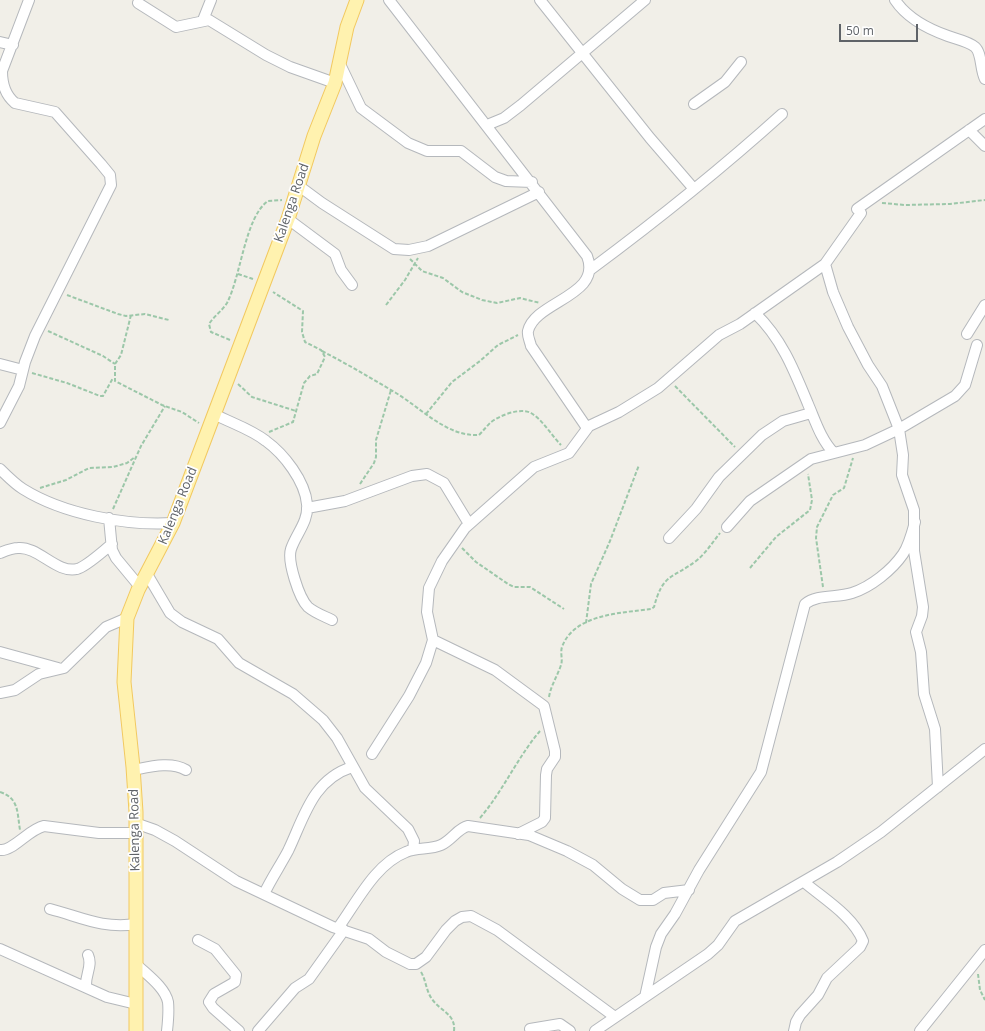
<!DOCTYPE html>
<style>
body{margin:0}
#map{position:relative;width:985px;height:1031px;overflow:hidden;background:#f1efe8;font-family:"Open Sans",sans-serif}
canvas{display:block}
.scale{position:absolute;left:839px;top:24px;width:79px;height:18px;box-sizing:border-box;border:2px solid #5f6368;border-top:0;padding-left:5px;font-size:12px;line-height:14px;white-space:nowrap;color:#5f6368;-webkit-text-stroke:3px #fff;paint-order:stroke}
</style>
<div id="map">
<canvas width="985" height="1031"></canvas>
<div class="scale">50 m</div>
</div>
<script>
const c = document.querySelector('canvas').getContext('2d');
c.lineJoin = 'round';
function trace(path, color, width, dash) { c.strokeStyle = color; c.lineWidth = width; c.lineCap = dash ? 'butt' : 'round'; c.setLineDash(dash || []); c.stroke(path); }
function drawText(font, color, halo, rows, align = 'center') {
  c.font = font + ' "Open Sans",sans-serif'; c.lineWidth = 3.5; c.setLineDash([]); c.textBaseline = 'middle'; c.strokeStyle = halo; c.fillStyle = color; for (const [text, x, y, turn = 0] of rows) {
    c.save(); c.translate(x, y); c.rotate((+turn || 0) * Math.PI / 180); c.textAlign = isNaN(turn) ? turn : align; if (halo) c.strokeText(text, 0, 0); c.fillText(text, 0, 0); c.restore();
  }
}
const path = new Path2D(`
 M882,203L905,205L950,204L985,200
 M410,259L422,271L443,278L462,292L482,300L497,303L520,298L540,303
 M238,274L253,279
 M67,295L118,314L126,316L145,314L169,320
 M386,305L405,280L418,258
 M131,315L121,355L115,364V381L162,405L182,412L199,423
 M48,331L103,356L115,364
 M230,340L211,332L209,324C214,316 222,311 227,303C241,276 245,217 268,201L282,200
 M322,351C347,364 371,378 396,393C421,408 447,437 479,435C483,431 486,427 490,423C498,416 520,407 531,413C543,420 551,435 561,445
 M32,373L67,383L100,396H103L113,378
 M238,384L252,397L296,411
 M675,386L735,447
 M426,414L452,382L480,361L498,345L518,335
 M269,432L293,422L304,383L310,376L317,374L325,357L321,350L305,342L302,332L303,311L273,292
 M360,484L374,463L376,457V440L391,390
 M40,488L66,480L89,468L113,467L127,463L135,457
 M113,509L141,446L165,406
 M462,548L476,562L508,584L514,587H530L564,609
 M750,568L776,537L810,510L812,500L808,474
 M823,587L816,538L817,527L833,495L844,488L853,458
 M586,623L591,584L610,541L639,465
 M549,697C551,685 557,677 561,665C563,660 560,653 562,647C574,614 621,613 651,609L654,607C663,573 672,579 696,561C706,553 712,543 720,533
 M0,792C19,798 17,812 20,830
 M480,818C503,791 517,758 540,731
 M421,972C426,980 426,991 432,999C440,1011 456,1014 454,1031
 M978,974L980,990L985,1000`);
const minor = new Path2D(`
 M389,0L587,256C603,296 535,301 528,331C527,336 530,341 531,346L587,428
 M540,0L650,138L694,189
 M895,0C907,18 928,29 948,36C956,39 968,41 975,47C982,53 980,70 985,79
 M138,3L176,27L209,20L266,55L290,67L335,83
 M203,20L211,0
 M0,42L13,45
 M339,62L361,108L408,143L427,151H461L495,177L506,181L532,182
 M694,104L725,82L741,62
 M487,125L504,118L521,105L645,0
 M969,130L985,146
 M299,186L322,203L394,249L409,250L428,246L539,192
 M857,209L985,119
 M288,219L335,254L341,270L352,285
 M825,264L833,292L848,327L868,365L882,386L899,429L903,455L902,475L914,510V551L923,607L922,616L916,632L921,652L924,694L935,729L938,787
 M590,270C656,221 721,169 782,114
 M755,313C782,339 794,370 808,404C815,420 821,440 834,453
 M967,334L985,305
 M0,364L23,370
 M214,414C231,423 251,429 266,441C284,454 305,481 307,504C309,521 296,534 291,549C287,561 299,598 308,607C315,613 324,616 332,620
 M0,423L19,386L25,362L35,336L111,185L110,175L101,164L55,112L15,103C5,95 2,83 2,71L29,0
 M0,469C7,476 15,484 23,489C63,514 126,526 173,523
 M307,508L345,501L412,476L427,474L444,483L469,524
 M109,518L112,550L116,558L140,587
 M727,527L750,501L811,459L865,445L899,429L955,396L965,385L977,345
 M669,538L696,509L719,477L762,435L783,421L811,413
 M0,553C5,551 12,548 18,548C38,546 57,574 77,569C86,567 103,551 112,544
 M147,574L170,613L182,622L218,639L239,663L293,694L323,720L337,738L365,788L408,829L414,841L413,850
 M433,640L495,670L544,706L555,751V757L547,769L546,775L545,818L542,822L518,834
 M0,652L58,668
 M0,693L15,690L39,674L64,668L106,627L127,618
 M372,754L409,696L426,663L433,640L427,612L429,588L442,561L465,528L534,467L569,453L589,426L619,412L658,388L719,335L740,324L825,264L861,213
 M133,770C149,767 171,761 186,770
 M135,823L155,830L175,841L236,881L333,927L369,939L386,952L410,964H416L426,957L446,930L455,921L462,917L471,916L497,930L615,1017
 M0,850C12,852 29,829 44,826L99,833H136
 M264,894C271,879 280,866 288,851C304,818 312,780 352,767
 M50,909C81,917 102,929 136,924
 M338,928C357,902 375,864 406,852C417,847 430,850 441,845C452,840 458,828 468,826L529,835L567,851L593,865L622,889L640,900H653L664,893L689,890
 M198,940L215,949L236,975L235,982L214,994L209,1002L213,1008L239,1031
 M0,949L107,997L136,1004
 M136,964C146,974 165,987 168,1002C169,1011 168,1022 167,1031
 M86,987C85,974 93,966 88,955
 M645,997L656,947L661,934L675,914L699,870L761,772L805,604C817,594 837,598 852,593C871,587 892,570 903,554C909,545 912,533 915,522
 M530,1029L560,1024L570,1031
 M258,1031L295,988L309,979L344,930
 M595,1031L708,954L718,945L735,921L837,862L881,832L985,749
 M794,1031L796,1022L800,1015L818,995L827,978L860,947L863,941C853,916 824,899 804,882
 M920,1031L985,950`);
const major = new Path2D(`
 M136,1031V812L133,767L124,682L127,618L138,590L173,523L288,219L314,136L335,83L347,27L357,0`);
const streetNames = [
 ["Kalenga Road",292,203,-71],
 ["Kalenga Road",178,506,-68],
 ["Kalenga Road",135,830,-91]
];
trace(minor, '#b5b8bc', 12);
trace(major, '#f2c960', 15);
trace(path, '#9cc7a9', 2, [4, 2]);
trace(minor, '#fff', 10);
trace(major, '#fff2af', 13);
drawText('13px', '#5f6368', '#fff', streetNames);
</script>
